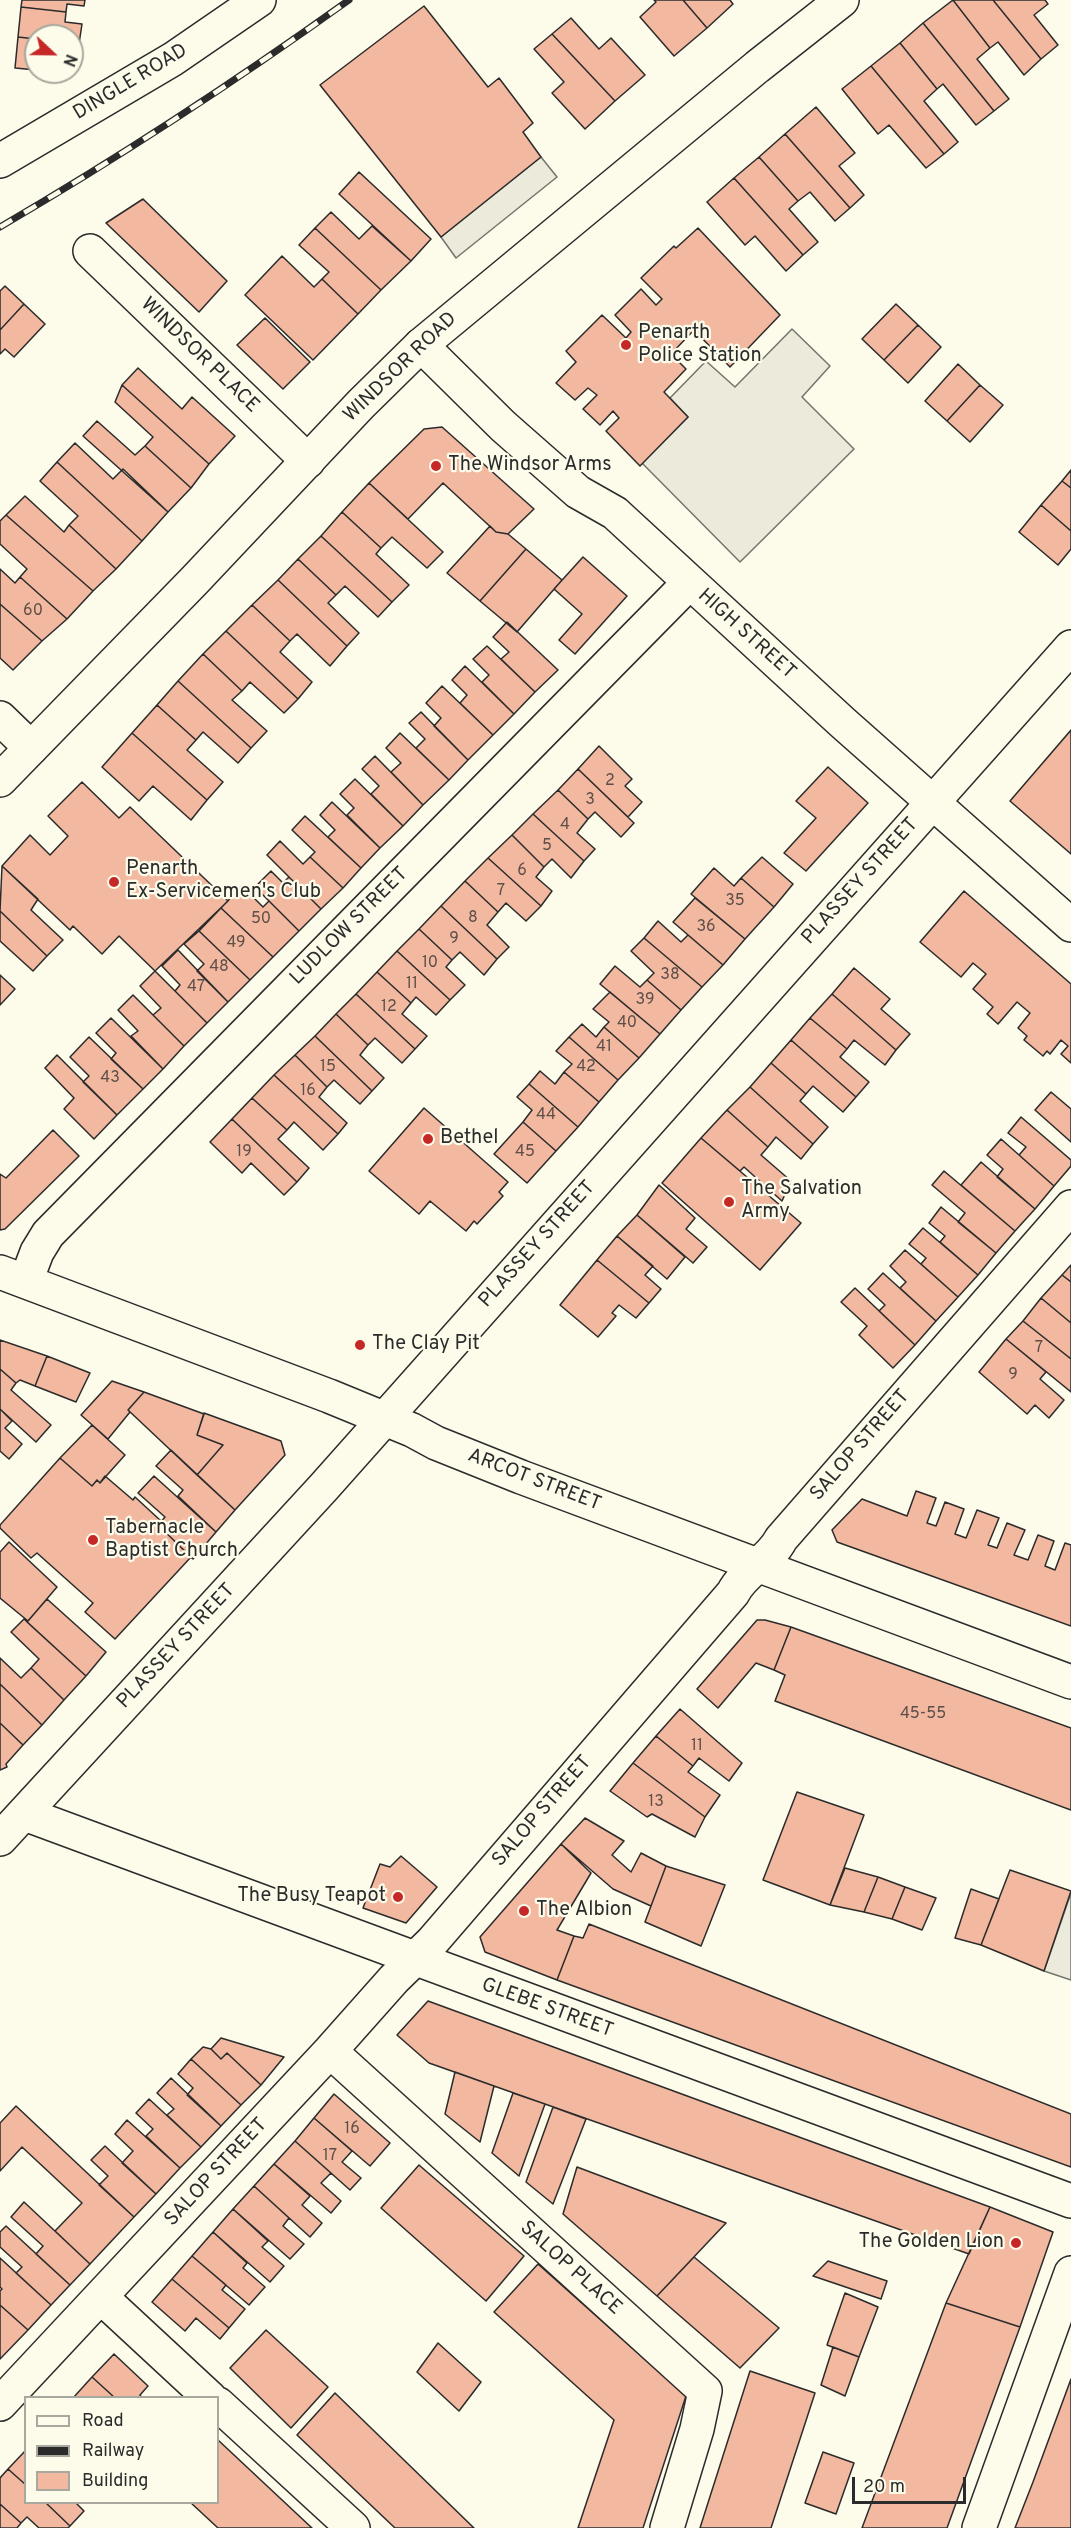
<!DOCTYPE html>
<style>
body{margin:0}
#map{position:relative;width:1071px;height:2528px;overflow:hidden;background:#fdfbea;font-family:Overpass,sans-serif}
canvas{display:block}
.legend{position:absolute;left:24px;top:2396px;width:195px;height:108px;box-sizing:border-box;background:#fdfbea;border:2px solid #a9a89e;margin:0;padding:8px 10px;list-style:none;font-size:18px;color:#2b2b2b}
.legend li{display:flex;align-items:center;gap:12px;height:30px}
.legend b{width:30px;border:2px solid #a9a89e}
.north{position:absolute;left:24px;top:24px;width:60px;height:60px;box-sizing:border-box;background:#fdfbea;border:2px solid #a9a89e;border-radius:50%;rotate:112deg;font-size:16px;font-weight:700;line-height:24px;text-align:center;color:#2b2b2b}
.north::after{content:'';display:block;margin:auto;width:21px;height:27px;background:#c62828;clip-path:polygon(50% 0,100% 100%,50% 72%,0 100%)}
.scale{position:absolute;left:852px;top:2477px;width:114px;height:27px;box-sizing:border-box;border:3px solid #2b2b2b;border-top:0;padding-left:8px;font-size:18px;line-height:21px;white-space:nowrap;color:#2b2b2b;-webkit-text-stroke:4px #fdfbea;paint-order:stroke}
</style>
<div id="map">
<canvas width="1071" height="2528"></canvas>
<ul class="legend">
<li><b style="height:8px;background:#fdfbea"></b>Road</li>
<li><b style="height:8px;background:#2b2b2b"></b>Railway</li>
<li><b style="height:16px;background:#f2b8a0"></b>Building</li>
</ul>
<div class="north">N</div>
<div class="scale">20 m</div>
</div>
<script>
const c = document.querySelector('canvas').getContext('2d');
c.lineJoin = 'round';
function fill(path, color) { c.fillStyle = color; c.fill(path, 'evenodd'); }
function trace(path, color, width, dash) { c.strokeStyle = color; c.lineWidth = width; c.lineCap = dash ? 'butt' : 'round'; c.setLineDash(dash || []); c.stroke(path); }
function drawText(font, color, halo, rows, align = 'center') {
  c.font = font + ' Overpass,sans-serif'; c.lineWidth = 4.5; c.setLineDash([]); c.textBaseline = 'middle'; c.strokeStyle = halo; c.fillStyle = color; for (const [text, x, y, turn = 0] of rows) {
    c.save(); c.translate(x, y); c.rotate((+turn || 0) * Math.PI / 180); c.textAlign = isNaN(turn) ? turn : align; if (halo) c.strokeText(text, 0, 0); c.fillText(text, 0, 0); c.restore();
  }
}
const parking = new Path2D(`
 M541,157L557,177L456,258L441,237Z
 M792,329L830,366L802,397L854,449L740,562L642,463L688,417L670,398L706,361L735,387Z
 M1071,1893V1980L1044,1971Z`);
const building = new Path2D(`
 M22,0H85L84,6L67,4L66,12L21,7Z
 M654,0H683L707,28L674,56L640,17L656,2Z
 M683,0H730L733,4L707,28Z
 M953,0H993L1041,59L1024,75L998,42L990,48Z
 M953,0L990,48L977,59L1009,99L994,111L923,23Z
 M993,0H1045L1048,4L1034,15L1058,45L1041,59Z
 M424,6L488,87L499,78L533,123L523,132L541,157L441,237L320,85Z
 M21,7L66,12L65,22L82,24L79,44L72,43V36H36V39L18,37Z
 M571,18L599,49L611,38L645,75L615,101L552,34Z
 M923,23L994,111L976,125L943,84L937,89L900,43Z
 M552,34L615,101L585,129L552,93L564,82L534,49Z
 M18,37L36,39V70L15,68Z
 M72,43L79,44L77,63L72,62Z
 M900,43L937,89L924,101L958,142L944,154L871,66Z
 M871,66L944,154L926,168L889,125L878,134L842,89Z
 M816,107L855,153L839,166L864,195L850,208L785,134Z
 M785,134L850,208L835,221L810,192L798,201L759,157Z
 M759,157L798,201L789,209L818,242L803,255L734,178Z
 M359,172L431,239L411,261L339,194Z
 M734,178L803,255L786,271L755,236L745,245L707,202Z
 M143,199L227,281L199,312L106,223Z
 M331,212L359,239L372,226L411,261L381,290L315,228Z
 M315,228L381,290L358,314L322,279L329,272L299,245Z
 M698,228L780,315L730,367L694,330L671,354L686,369L664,392L688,417L640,466L606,431L619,418L613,411L600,425L583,409L597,395L588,388L575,400L556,383L576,362L566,351L602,315L626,338L631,332L615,315L641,289L656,305L662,299L641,278L674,246L676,248Z
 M282,256L314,287L322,279L358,314L313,360L245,295Z
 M5,286L24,304L0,330V291Z
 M24,304L45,324L14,357L5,349L0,354V330Z
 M896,304L918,325L884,360L862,339Z
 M265,318L310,362L283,389L237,345Z
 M918,325L941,347L908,383L884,360Z
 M958,364L980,385L947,421L925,401Z
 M138,368L182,409L192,397L235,436L209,464L122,385Z
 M122,385L209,464L191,488L145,446L153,437L115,402Z
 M980,385L1003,405L970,442L947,421Z
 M97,421L135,455L145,446L191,488L168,512L83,436Z
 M442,427L534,509L508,534L496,532L443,483L408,519L369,483L424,429Z
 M75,443L113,479L123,469L168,512L142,541L57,462Z
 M57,462L142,541L116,569L69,525L78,516L40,481Z
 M1071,470V488L1062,481Z
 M1062,481L1071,488V531L1041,505Z
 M369,483L443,552L427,568L392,537L381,548L342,512Z
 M25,496L64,532L69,525L116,569L93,591L6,515Z
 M1041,505L1071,531V549L1058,565L1019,532Z
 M342,512L381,548L376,554L409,585L392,602L321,536Z
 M6,515L93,591L67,619L20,577L27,569L0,544V521Z
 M490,526L496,532L508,534L526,549L480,601L447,573Z
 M321,536L392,602L378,617L345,586L336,595L298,559Z
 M526,549L562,580L517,632L480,601Z
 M583,557L627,596L575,654L559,640L582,614L554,589Z
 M298,559L336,595L328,603L359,633L347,646L278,580Z
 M0,569L15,583L20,577L67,619L42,641L0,604Z
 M278,580L347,646L330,666L297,634L290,641L252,605Z
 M0,604L42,641L13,670L0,658Z
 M252,605L290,641L280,652L312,682L298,699L226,631Z
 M507,622L558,670L535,692L501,659L509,652L493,637Z
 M226,631L298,699L284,713L250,682L242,691L203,654Z
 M487,646L535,692L514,714L482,682L489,675L473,659Z
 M203,654L242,691L232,700L267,731L251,748L178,681Z
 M465,666L514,714L493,735L460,703L467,695L452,680Z
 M178,681L251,748L238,763L203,732L196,740L157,705Z
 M442,686L493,735L468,760L434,726L441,718L426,703Z
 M157,705L196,740L187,750L223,782L207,800L132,733Z
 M421,712L468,760L449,780L416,748L425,739L409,723Z
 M1071,730V854L1010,801Z
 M132,733L207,800L191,820L153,786L139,801L102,767Z
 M400,733L449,780L423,805L391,772L401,763L386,748Z
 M599,746L632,779L625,786L642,802L628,817L578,769Z
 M375,756L423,805L403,826L371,794L379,786L362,769Z
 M828,767L868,803L806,871L784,853L816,818L796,801Z
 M578,769L634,823L621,837L595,812L588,819L558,790Z
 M355,779L403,826L380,848L347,815L354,808L340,794Z
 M82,782L119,818L130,807L228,901L155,971L119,936L102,954L73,926L70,930L2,866L30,835L50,855L68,836L48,816Z
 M558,790L588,819L577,833L595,849L584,861L533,814Z
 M332,802L380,848L361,868L328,837L335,830L320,815Z
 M533,814L584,861L571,878L552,859L544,867L512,835Z
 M305,816L361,868L343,888L310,857L315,852L292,830Z
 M512,835L544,867L536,877L552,891L541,906L488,858Z
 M280,841L303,864L310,857L343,888L321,909L267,855Z
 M762,857L793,884L774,907L741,878Z
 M488,858L541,906L526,921L506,903L498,912L465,881Z
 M2,866L38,899L31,910L63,940L47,956L0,911Z
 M714,868L734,886L741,878L774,907L745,939L691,894Z
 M271,871L283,883L289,877L321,909L299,931L255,887Z
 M465,881L498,912L487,925L509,947L497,959L441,906Z
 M242,886L263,907L269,901L299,931L273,957L221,908Z
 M964,891L1071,984V1063L1061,1054L1068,1046L1061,1040L1050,1054L1047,1051L1043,1056L1024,1040L1027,1036L1018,1028L1030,1013L1017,1002L998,1024L987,1014L993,1007L973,989L986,974L973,963L961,977L920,942Z
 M695,898L745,939L723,965L673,922Z
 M441,906L497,959L484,975L460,952L452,960L419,929Z
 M221,908L273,957L250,980L199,931Z
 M0,911L47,956L33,971L0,941Z
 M658,921L681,942L688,935L723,965L702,987L644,938Z
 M419,929L452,960L446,967L465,985L450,1000L397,951Z
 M199,931L250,980L228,1002L197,971L204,964L184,944Z
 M644,938L702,987L681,1010L647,980L654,973L631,951Z
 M178,950L228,1002L207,1023L175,991L180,985L162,966Z
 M397,951L450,1000L436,1015L416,997L411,1003L377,972Z
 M615,966L640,987L647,980L681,1010L660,1034L600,984Z
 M854,968L890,999L881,1009L910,1034L896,1050L832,994Z
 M155,971L207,1023L184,1046L153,1015L161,1008L140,986Z
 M377,972L411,1003L402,1014L427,1036L415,1049L356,994Z
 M0,975L15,989L0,1005Z
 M610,992L660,1034L639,1058L604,1027L609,1022L593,1009Z
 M356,994L415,1049L402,1063L375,1038L368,1045L336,1014Z
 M832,994L896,1050L885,1065L854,1040L847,1049L810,1018Z
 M133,995L184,1046L163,1069L131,1036L138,1031L118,1010Z
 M336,1014L368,1045L360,1055L384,1078L372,1091L315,1036Z
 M111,1018L163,1069L143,1089L111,1059L116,1053L96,1033Z
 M810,1018L847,1049L840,1057L869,1082L856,1097L791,1040Z
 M582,1024L596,1037L604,1027L639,1058L618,1080L569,1037Z
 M315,1036L372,1091L360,1104L334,1080L327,1087L295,1055Z
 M89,1037L143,1089L117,1115L83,1082L89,1076L70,1057Z
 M569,1037L618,1080L599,1102L564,1072L572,1064L556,1051Z
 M791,1040L856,1097L843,1112L813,1086L806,1094L771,1063Z
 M57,1055L117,1115L94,1139L64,1109L74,1098L45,1068Z
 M295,1055L327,1087L319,1097L347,1123L338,1134L274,1075Z
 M771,1063L806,1094L800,1101L828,1127L813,1144L750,1087Z
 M540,1071L555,1084L564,1072L599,1102L578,1127L529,1084Z
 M274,1075L338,1134L323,1150L294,1122L287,1130L252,1098Z
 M529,1084L578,1127L556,1151L523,1122L532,1110L517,1097Z
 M750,1087L813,1144L801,1159L776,1137L768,1147L727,1110Z
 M1051,1092L1071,1109V1142L1035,1110Z
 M252,1098L287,1130L278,1139L309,1168L297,1182L232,1119Z
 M424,1108L508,1182L499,1192L503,1196L477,1224L474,1221L466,1231L430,1201L419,1214L369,1171Z
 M727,1110L768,1147L761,1155L791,1181L782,1201L744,1167L740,1171L701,1138Z
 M1021,1117L1071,1160V1166L1054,1186L1019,1155L1026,1147L1008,1133Z
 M232,1119L297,1182L284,1195L251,1163L242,1173L210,1142Z
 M523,1122L556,1151L527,1183L494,1154Z
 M53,1130L79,1156L5,1229L0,1230V1174L6,1178Z
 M701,1138L801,1223L760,1270L662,1183Z
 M1001,1139L1054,1186L1035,1209L997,1177L1003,1169L987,1155Z
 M981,1162L1035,1209L1015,1231L961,1185Z
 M944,1171L1015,1231L996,1253L958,1222L965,1213L932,1185Z
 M659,1185L695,1218L686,1229L707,1247L693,1263L637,1215Z
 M941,1207L996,1253L978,1275L940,1242L945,1236L929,1223Z
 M637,1215L685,1257L667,1279L617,1236Z
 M923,1228L978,1275L958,1297L921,1264L926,1258L909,1244Z
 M617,1236L653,1266L645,1275L661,1289L649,1303L597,1260Z
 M905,1250L958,1297L936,1321L900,1288L906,1282L890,1266Z
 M597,1260L649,1303L636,1318L619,1305L612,1313L616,1316L598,1337L560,1305Z
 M1071,1265V1282L1062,1275Z
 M883,1273L936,1321L915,1345L879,1311L885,1305L868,1289Z
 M1062,1275L1071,1282V1323L1041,1298Z
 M855,1288L915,1345L893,1368L859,1335L867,1326L841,1302Z
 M1041,1298L1071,1323V1359L1023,1321Z
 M1023,1321L1071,1359V1392L1006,1339Z
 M1006,1339L1046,1372L1040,1379L1064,1400L1049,1418L1035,1405L1027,1414L979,1372Z
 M0,1340L47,1356L35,1386L20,1380L16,1383L0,1369Z
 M47,1356L90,1373L76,1402L35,1386Z
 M0,1369L16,1383L11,1390L51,1425L36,1442L0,1409Z
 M112,1381L144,1392L128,1410L130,1412L108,1439L81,1415Z
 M144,1392L204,1414L197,1435L223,1445L197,1475L128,1410Z
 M0,1409L12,1421L5,1428L22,1444L9,1459L0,1451Z
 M204,1413L281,1441L285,1455L235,1510L197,1475L223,1445L197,1435Z
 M92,1425L125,1455L100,1483L97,1480L92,1486L60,1458Z
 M171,1450L235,1510L216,1532L178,1496L183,1490L156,1466Z
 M60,1458L92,1486L97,1480L100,1483L105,1476L133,1500L135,1497L161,1521L158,1525L191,1557L115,1639L85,1612L93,1603L37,1553L31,1558L0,1528V1525Z
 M154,1476L216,1532L193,1559L158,1525L165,1517L138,1493Z
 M916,1491L936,1498L927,1523L936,1526L945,1502L964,1509L955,1534L966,1538L977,1510L999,1518L988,1545L997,1548L1007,1523L1025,1530L1014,1555L1028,1560L1038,1535L1054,1541L1045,1566L1055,1570L1065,1543L1071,1545V1626L837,1542L832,1530L862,1499L907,1516Z
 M9,1542L57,1587L28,1621L0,1598V1552Z
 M47,1599L106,1652L86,1676L27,1622Z
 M24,1619L86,1676L64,1700L31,1668L39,1659L11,1632Z
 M757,1620H765L791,1627L774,1670L756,1663L718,1708L697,1689Z
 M791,1627L1071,1728V1810L775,1701L785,1675L774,1670Z
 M0,1658L21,1678L31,1668L64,1700L42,1725L0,1684Z
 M0,1684L42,1725L23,1745L0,1723Z
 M680,1709L742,1763L729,1781L699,1758L693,1766L656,1736Z
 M0,1723L23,1745L6,1764L7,1767L0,1770Z
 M656,1736L693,1766L688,1772L720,1795L705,1817L633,1763Z
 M633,1763L705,1817L695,1837L652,1814L647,1817L610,1791Z
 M797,1792L864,1815L830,1905L763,1880Z
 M585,1818L624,1841L612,1855L631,1872L641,1853L666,1866L651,1906L613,1889L561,1844Z
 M561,1844L591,1873L557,1930L574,1936L557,1980L485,1952L480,1937Z
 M401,1856L437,1887L406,1923L363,1908L380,1864L390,1867Z
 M666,1866L725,1885L701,1946L645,1922Z
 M845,1868L878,1877L864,1912L830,1905Z
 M1010,1870L1071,1891L1044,1971L981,1945Z
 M878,1877L905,1887L892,1919L864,1912Z
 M905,1887L936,1898L922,1930L892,1919Z
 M971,1889L999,1899L981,1945L955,1938Z
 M589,1924L1071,2114V2167L557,1980L574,1936L583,1938Z
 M428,2001L990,2207L969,2254L429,2063L397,2035Z
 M221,2038L284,2057L261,2085L227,2053L221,2059L211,2049Z
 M203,2047L211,2049L221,2059L227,2053L261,2085L241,2105L191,2059Z
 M191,2059L241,2105L221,2126L187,2095L193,2088L178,2074Z
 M455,2072L494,2086L480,2142L445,2114Z
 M171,2078L221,2126L201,2147L167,2115L174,2109L157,2093Z
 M513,2093L545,2104L519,2176L492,2153Z
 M334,2094L390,2143L370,2166L314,2118Z
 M149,2099L201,2147L180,2168L146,2136L153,2129L136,2113Z
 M16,2106L134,2217L90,2264L55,2231L82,2203L22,2147L0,2171V2123Z
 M553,2107L586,2119L553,2204L526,2182Z
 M314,2118L352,2151L342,2162L361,2178L350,2190L295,2141Z
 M127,2120L180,2168L156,2194L122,2163L133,2151L115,2134Z
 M295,2141L331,2173L321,2183L341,2201L331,2213L274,2164Z
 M105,2146L156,2194L134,2217L99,2185L108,2176L91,2160Z
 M274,2164L310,2196L302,2205L322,2223L310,2237L254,2186Z
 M419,2165L524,2256L486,2301L381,2208Z
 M577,2167L726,2223L657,2296L563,2214Z
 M254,2186L289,2218L283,2226L304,2244L290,2259L233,2209Z
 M24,2202L90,2264L70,2285L36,2254L43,2246L11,2217Z
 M990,2207L1053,2232L1020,2327L946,2303Z
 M233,2209L268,2241L262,2247L284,2266L270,2282L213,2232Z
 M6,2226L70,2285L51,2305L16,2273L22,2267L0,2247V2232Z
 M213,2232L247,2263L243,2268L265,2287L249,2305L192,2256Z
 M192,2256L226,2285L222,2290L245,2309L229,2328L172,2279Z
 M694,2257L779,2328L740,2368L657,2296Z
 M0,2258L51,2305L28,2330L0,2305V2291L2,2289L0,2287Z
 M828,2261L887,2281L881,2299L813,2276Z
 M538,2264L686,2396L643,2528H578L614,2420L494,2312Z
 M172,2279L229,2328L220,2339L196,2318L185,2331L152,2302Z
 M845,2293L878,2307L859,2357L827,2345Z
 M946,2303L1020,2327L947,2528H862Z
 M0,2305L28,2330L0,2359Z
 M266,2330L328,2387L291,2428L230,2368Z
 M438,2343L481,2382L459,2411L417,2372Z
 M833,2347L859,2357L845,2396L821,2385Z
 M114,2354L148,2386L140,2395L142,2398H115L92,2377Z
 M750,2371L815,2393L771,2528H700Z
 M92,2377L115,2398H73Z
 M1071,2379V2528H1015L1033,2482Z
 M335,2393L474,2528H395L297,2435Z
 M218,2440L312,2528H218L190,2502H218Z
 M26,2450V2485L8,2469Z
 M823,2452L854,2463L836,2514L805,2503Z
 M8,2469L26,2485V2502H45L70,2526L68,2528H39L27,2517L21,2523L0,2504V2478Z
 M45,2502H75L84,2511L70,2526Z
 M0,2504L21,2523L17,2528H0Z`);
const minor = new Path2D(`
 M0,161L173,59L259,0
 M90,251L308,461
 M421,345L503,426L578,492L615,513L842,722L1071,925
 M0,718L31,748
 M0,1272L329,1396L412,1430L436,1443L521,1477L1071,1682
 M26,1281L37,1252L48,1234L689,583
 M25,1814L1071,2201
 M0,1839L323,1488L1071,647
 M330,2051L705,2391L697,2429L667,2528
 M101,2297L210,2398
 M0,2404L330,2051L394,1979L432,1942L733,1593C744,1571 770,1561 781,1539L1071,1207
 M218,2404L353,2528
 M979,2528L1071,2273`);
const major = new Path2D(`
 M0,780L194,581L361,404L421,345L757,67L842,0`);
const rail = new Path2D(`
 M0,227C120,157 236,81 349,0`);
const markers = [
 [626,345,6,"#c62828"],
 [436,466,6,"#c62828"],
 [114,882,6,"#c62828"],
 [428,1139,6,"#c62828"],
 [729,1202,6,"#c62828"],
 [360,1345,6,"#c62828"],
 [93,1540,6,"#c62828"],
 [398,1897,6,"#c62828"],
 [524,1911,6,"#c62828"],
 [1016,2243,6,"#c62828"]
];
const numberNames = [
 ["60",33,612],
 ["2",610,782],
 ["3",590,801],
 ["4",565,826],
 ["5",547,847],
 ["6",522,872],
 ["7",501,892],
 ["35",735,902],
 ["8",473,919],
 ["50",261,920],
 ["36",706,928],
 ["9",454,940],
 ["49",236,944],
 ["10",430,964],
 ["48",219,968],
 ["38",670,976],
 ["11",412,985],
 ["47",196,988],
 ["39",645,1001],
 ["12",389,1008],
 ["40",627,1024],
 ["41",604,1048],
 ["15",328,1068],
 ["42",586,1068],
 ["43",110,1079],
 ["16",308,1092],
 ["44",546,1116],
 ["19",244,1153],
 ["45",525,1153],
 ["7",1039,1349],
 ["9",1013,1376],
 ["45-55",923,1715],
 ["11",697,1747],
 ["13",656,1803],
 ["16",352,2130],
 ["17",330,2157]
];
const streetNames = [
 ["DINGLE ROAD",131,83,-31],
 ["WINDSOR PLACE",199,356,44],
 ["WINDSOR ROAD",401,368,-44],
 ["HIGH STREET",746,635,42],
 ["PLASSEY STREET",861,882,-48],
 ["LUDLOW STREET",350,927,-45],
 ["PLASSEY STREET",538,1245,-48],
 ["SALOP STREET",861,1446,-49],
 ["ARCOT STREET",534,1481,21],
 ["PLASSEY STREET",177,1647,-47],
 ["SALOP STREET",543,1812,-49],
 ["GLEBE STREET",547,2009,20],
 ["SALOP STREET",217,2173,-47],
 ["SALOP PLACE",570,2269,42]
];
const poiNames = [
 ["Penarth",638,334],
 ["Police Station",638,357],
 ["The Windsor Arms",448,466],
 ["Penarth",126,870],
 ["Ex-Servicemen's Club",126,893],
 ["Bethel",440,1139],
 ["The Salvation",741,1190],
 ["Army",741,1213],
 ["The Clay Pit",372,1345],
 ["Tabernacle",105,1529],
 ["Baptist Church",105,1552],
 ["The Busy Teapot",386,1897,"right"],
 ["The Albion",536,1911],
 ["The Golden Lion",1004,2243,"right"]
];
fill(parking, '#eceadb');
trace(parking, '#74746e', 1.5);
fill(building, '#f2b8a0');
trace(building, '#2b2b2b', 1.5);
trace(minor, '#2b2b2b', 36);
trace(major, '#2b2b2b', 36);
trace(minor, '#fdfbea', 33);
trace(major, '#fdfbea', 33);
trace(rail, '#2b2b2b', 7);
trace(rail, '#fdfbea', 4.5, [14]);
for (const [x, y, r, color] of markers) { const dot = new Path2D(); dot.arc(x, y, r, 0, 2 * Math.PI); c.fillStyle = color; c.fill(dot); trace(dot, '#fdfbea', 2); }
drawText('16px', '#5d4e48', null, numberNames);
drawText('20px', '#2b2b2b', '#fdfbea', streetNames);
drawText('20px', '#2b2b2b', '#fdfbea', poiNames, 'left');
</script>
